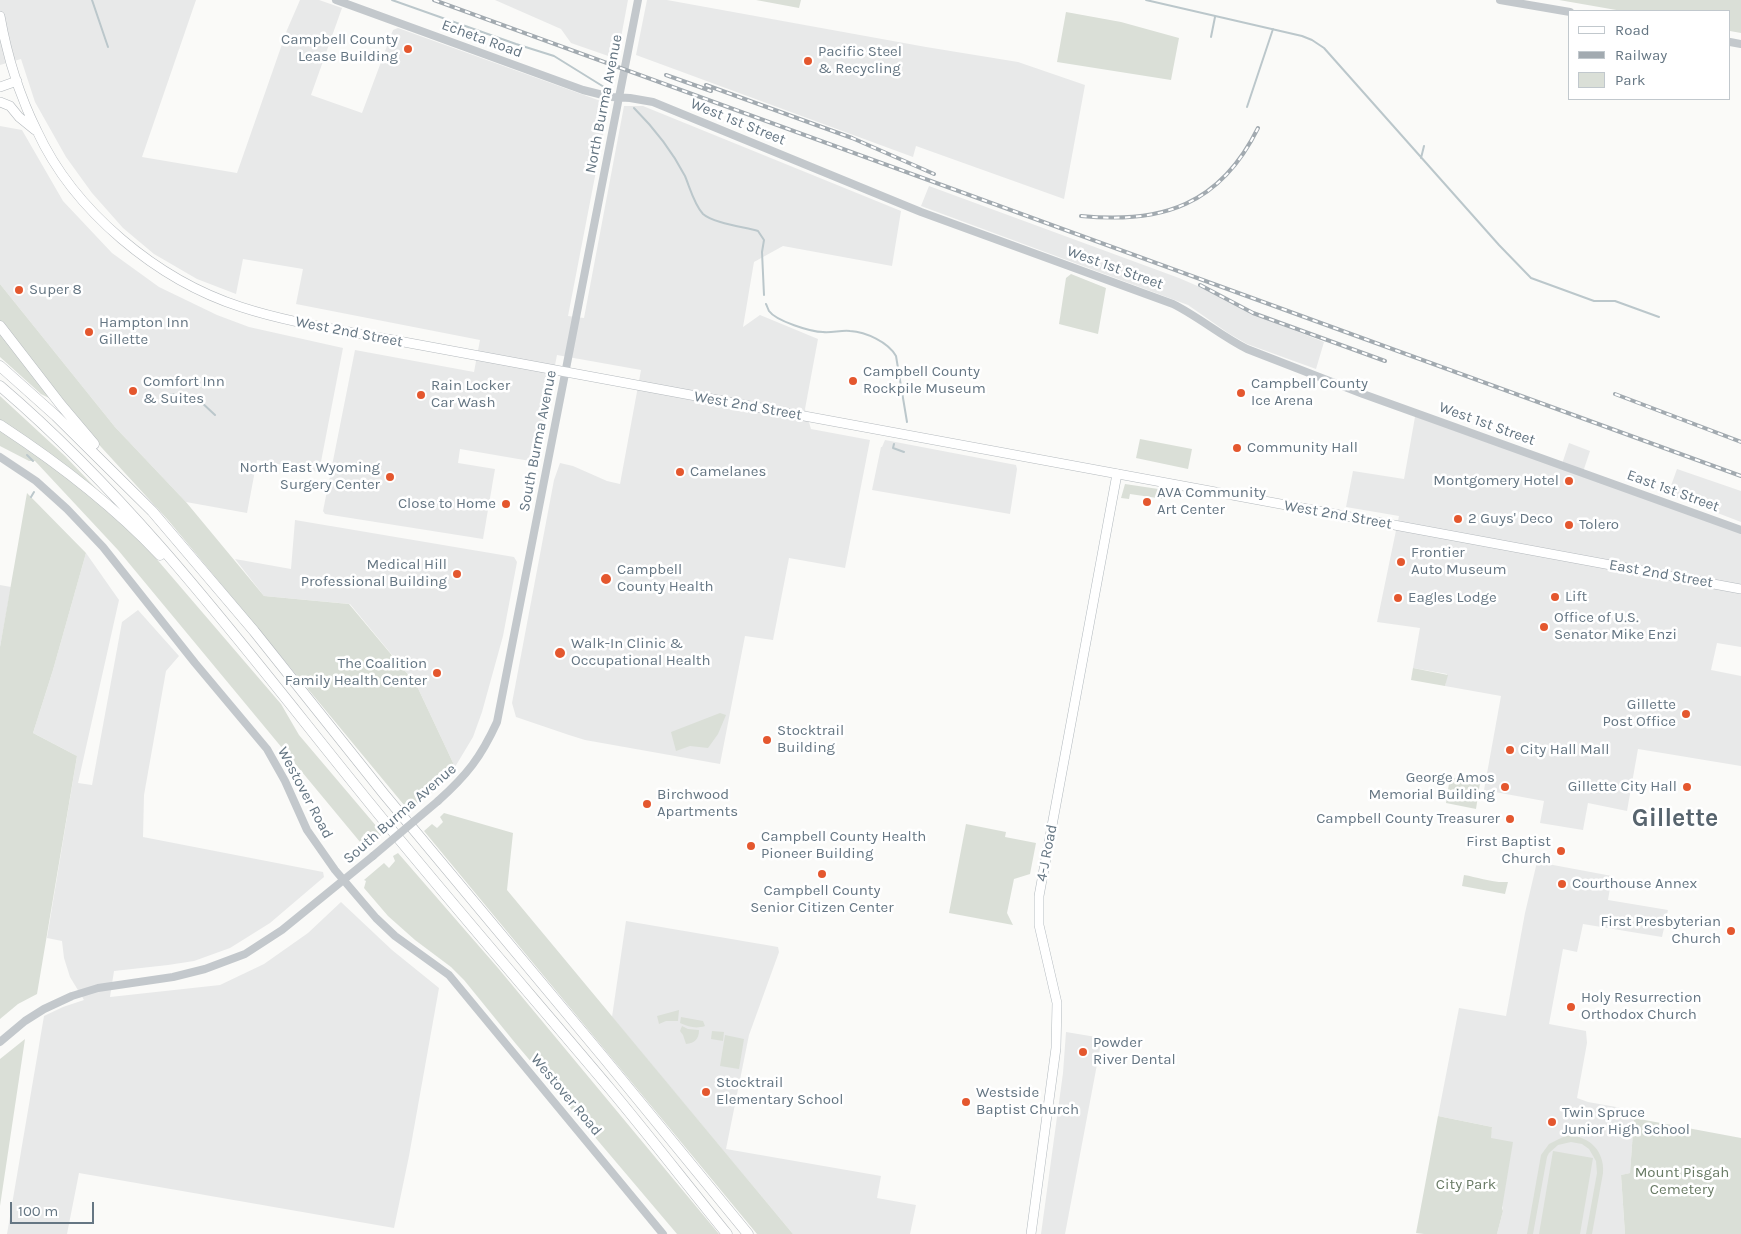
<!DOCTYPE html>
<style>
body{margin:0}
#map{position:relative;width:1741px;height:1234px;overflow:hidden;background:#fafaf8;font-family:Karla,sans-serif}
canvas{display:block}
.legend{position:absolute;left:1568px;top:10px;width:162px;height:90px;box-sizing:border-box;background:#fff;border:1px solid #c1c8cd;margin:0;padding:6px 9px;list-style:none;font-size:15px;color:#657683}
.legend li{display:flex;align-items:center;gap:10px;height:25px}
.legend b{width:25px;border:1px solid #c1c8cd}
.scale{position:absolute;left:10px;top:1202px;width:84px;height:22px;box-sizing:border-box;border:2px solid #657683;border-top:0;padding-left:6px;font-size:15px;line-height:18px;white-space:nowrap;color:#657683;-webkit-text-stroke:4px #fff;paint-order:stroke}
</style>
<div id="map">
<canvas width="1741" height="1234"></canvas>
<ul class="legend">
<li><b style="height:6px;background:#fff"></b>Road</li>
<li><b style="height:6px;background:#a2aab0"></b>Railway</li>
<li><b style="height:14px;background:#dadfd7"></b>Park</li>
</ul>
<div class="scale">100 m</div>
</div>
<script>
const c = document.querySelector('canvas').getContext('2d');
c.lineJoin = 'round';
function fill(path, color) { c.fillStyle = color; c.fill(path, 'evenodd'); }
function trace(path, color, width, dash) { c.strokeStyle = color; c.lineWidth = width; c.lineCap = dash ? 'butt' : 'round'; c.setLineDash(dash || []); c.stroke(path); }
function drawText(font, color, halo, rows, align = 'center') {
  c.font = font + ' Karla,sans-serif'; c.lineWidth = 5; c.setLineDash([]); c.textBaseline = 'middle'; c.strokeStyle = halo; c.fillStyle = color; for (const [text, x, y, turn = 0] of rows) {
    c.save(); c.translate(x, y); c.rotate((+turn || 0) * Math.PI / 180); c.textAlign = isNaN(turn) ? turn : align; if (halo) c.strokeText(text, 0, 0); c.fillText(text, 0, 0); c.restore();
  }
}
const built = new Path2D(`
 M0,0H196L142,157L237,173L287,30L300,0H319L342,8L311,95L362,113L393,30L398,28L609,104L568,316L584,318L624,106H643L901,211L892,266L783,246L754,262L743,327L760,315L818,339L805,409L811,429L870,440L845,568L789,558L773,640L745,636L720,764L585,740L569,735L516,717L512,703L554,480L560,463L573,466L607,481L620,484L641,370L557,355L536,462L460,449L458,463L495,469L483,539L325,514L323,511L355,350L474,372L480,340L296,304L303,269L243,259L236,294L197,279L154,254L123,228L92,193L66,157L35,102L21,59L0,65Z
 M495,0H628L617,59L571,43L561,29Z
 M647,0H667L926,47L1018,62L1085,85L1064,199L916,146L913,157L636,55Z
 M0,126L22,130L63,201L112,253L159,287L217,315L249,327L343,348L319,472L257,460L247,513L186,502L115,427L0,284Z
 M929,186L1179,278L1209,291L1250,313L1324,342L1316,369L1247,344L1228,333L1188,305L921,206Z
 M1417,415L1561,467L1569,443L1590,451L1582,475L1741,533V647L1717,643L1711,670L1741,676V766L1638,749L1627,811L1588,803L1583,830L1540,823L1544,801L1484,790L1501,696L1445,686L1447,674L1413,668L1420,628L1377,622L1399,516L1346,507L1353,471L1404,479L1415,417Z
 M885,440L1016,465L1017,469L1010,514L872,490L881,447H882Z
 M1677,469L1741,491V522L1668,494Z
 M295,520L514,557L517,562L503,636L482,712L473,737L455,767L416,684L350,604L264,596L235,559L291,569Z
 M86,553L119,600L78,783L92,785L122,622L138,610L179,656L166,671L144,795L143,837L323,872L324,877L270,923L230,948L194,961L168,965L114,971L110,997L220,985L264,964L308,933L341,902L392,950L439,988L409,1156L394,1228L79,1173L67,1234H7L44,1016L63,1007L84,1000L70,977L64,958L62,941L47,938L77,756L33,733L53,670Z
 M0,585L11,587L0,647Z
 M1537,862L1612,876L1608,900L1668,910L1662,937L1583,924L1577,952L1563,949L1549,1024L1586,1031L1587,1043L1577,1098L1588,1102L1633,1110L1634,1118L1630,1173L1621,1175L1625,1234H1497L1503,1211L1490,1138L1492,1127L1438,1116L1459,1008L1506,1016L1525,913Z
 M626,921L778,947L779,952L749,1035L726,1149L881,1176L877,1198L916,1205L910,1234H793L612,1017Z
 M1066,1032L1102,1038L1065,1234H1041L1063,1073Z`);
const green = new Path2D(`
 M756,0H801L799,8Z
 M1559,0H1741V33L1730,31V11H1622Z
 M1066,12L1121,22L1179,38L1171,80L1057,62Z
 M1071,274L1106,288L1098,334L1059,324L1066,278Z
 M0,284L115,427L186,502L264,596L349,604L416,684L455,767L431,794L409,811L168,520L102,448L65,405L0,321Z
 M0,331L45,391L49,398L41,394L0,357Z
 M0,396L65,456L108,501L0,421Z
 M0,429L40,456L112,514L148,549L281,704L299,735L383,834L377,838L375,835L368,832L363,835L370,845L365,848L118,550L35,461H29L0,446Z
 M1140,439L1192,449L1188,469L1136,458Z
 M1125,484L1165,490L1164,499L1130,494L1129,499L1121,498Z
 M27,493L86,553L53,670L33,733L77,756L37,994L18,1004L0,1019V647Z
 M1413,668L1448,675L1445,686L1411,680Z
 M720,713L726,715L718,734L708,748L690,746L676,751L671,732Z
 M1450,777L1480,783L1476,809L1446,803Z
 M444,813L513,833L507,890L793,1234H757L424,831L432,824L437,828L443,822L440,817Z
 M966,824L1006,832L1005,837L1036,843L1030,874L1014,879L1007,913L1013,925L949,913Z
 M398,853L498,968L719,1234H677L516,1044L464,980L451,967L415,940L388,916L364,888L366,881L364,880L384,863L389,868L395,861L393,856Z
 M1464,875C1477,877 1492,883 1508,882L1505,894L1462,886Z
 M679,1010L678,1021H666L659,1024L657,1016Z
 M681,1017L703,1021L705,1026C696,1029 689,1027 680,1023Z
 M682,1026L688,1029L699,1030C699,1039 695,1043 686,1044L683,1035L680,1031Z
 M712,1031L724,1032L723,1041L711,1039Z
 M725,1035L744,1039L739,1069L720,1066Z
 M25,1039L0,1206V1059Z
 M1438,1116L1492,1127L1491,1138L1513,1142L1502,1208L1503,1211L1497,1234H1424L1416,1233Z
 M1634,1118L1741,1138V1234H1625L1621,1175L1630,1173Z
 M1565,1136C1587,1134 1605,1150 1603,1173L1592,1234H1586L1597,1173L1596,1161L1589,1149L1582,1144L1571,1142L1558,1145L1549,1153L1547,1157L1533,1234H1527L1541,1155L1549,1144Z
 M1553,1151L1593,1158L1580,1234H1539Z`);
const stream = new Path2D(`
 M92,0L108,47
 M392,0L516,44L554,56L604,87
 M1146,0L1302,36L1312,40L1324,48L1499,245L1531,278L1594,301H1615L1659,317
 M1211,37L1215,17
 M1247,107L1273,29
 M634,108C654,128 672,151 685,176C690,188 694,204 703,214C713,223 744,227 758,231L764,240L762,252L764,295
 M1421,158L1424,146
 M766,304C767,306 768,309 769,311C776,321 811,332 823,332C832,333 841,330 850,331C866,332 888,342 896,356L907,422
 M171,394L199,400L215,415
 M894,444L893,448L904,452
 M27,455L33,461
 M31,497L34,492`);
const tertiary = new Path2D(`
 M336,0L583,90L611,97L630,98L653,102L921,212L1173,304C1199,317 1221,336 1247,349L1363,394L1741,530
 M1500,0L1570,12
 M1730,42L1741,44
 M0,457L36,481L67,509L103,547L195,663L267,749L285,781L307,830L335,870L376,918L395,936L449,975L663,1234
 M438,801C467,775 481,757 497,722L638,0
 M0,1042L25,1021L44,1009L72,996L98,988L173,977L205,969L245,954L282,930L373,856`);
const secondary = new Path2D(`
 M1031,1234L1056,1048L1057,1003L1039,925V896L1117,474`);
const primary = new Path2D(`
 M0,16C7,55 19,95 37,131C74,211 157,280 241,307C290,323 342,330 393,340L1741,589
 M0,87L17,81
 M0,102L10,106L19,117L35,130`);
const motorway = new Path2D(`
 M0,326L61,405L94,444
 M0,366L56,416L152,511L254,631L384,794L604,1058L748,1234
 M0,386C143,508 254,661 372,806C450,902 531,995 611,1090C650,1137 688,1186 727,1234
 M0,425C58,463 112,504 160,555`);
const rail = new Path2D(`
 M434,0L1741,476
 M666,75L711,91
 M706,85L852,138L934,174
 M1081,216C1162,224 1220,205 1258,128
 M1200,285L1253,313L1385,361
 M1615,394L1741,442`);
const tertiaryBridge = new Path2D(`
 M373,856L438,801`);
const markers = [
 [408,49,5,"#e4572e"],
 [808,61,5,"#e4572e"],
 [19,290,5,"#e4572e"],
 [89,332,5,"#e4572e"],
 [853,381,5,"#e4572e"],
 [133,391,5,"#e4572e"],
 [1241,393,5,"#e4572e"],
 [421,395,5,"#e4572e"],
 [1237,448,5,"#e4572e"],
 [680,472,5,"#e4572e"],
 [390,477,5,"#e4572e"],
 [1569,481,5,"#e4572e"],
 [1147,502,5,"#e4572e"],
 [506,504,5,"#e4572e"],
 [1458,519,5,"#e4572e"],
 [1569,525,5,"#e4572e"],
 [1401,562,5,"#e4572e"],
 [457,574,5,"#e4572e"],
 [606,579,6,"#e4572e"],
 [1555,597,5,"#e4572e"],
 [1398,598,5,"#e4572e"],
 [1544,627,5,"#e4572e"],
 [560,653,6,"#e4572e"],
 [437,673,5,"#e4572e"],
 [1686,714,5,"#e4572e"],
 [767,740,5,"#e4572e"],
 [1510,750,5,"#e4572e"],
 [1505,787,5,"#e4572e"],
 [1687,787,5,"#e4572e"],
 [647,804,5,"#e4572e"],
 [1510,819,5,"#e4572e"],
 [751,846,5,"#e4572e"],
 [1561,851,5,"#e4572e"],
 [822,874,5,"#e4572e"],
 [1562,884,5,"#e4572e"],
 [1731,931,5,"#e4572e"],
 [1571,1007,5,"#e4572e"],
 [1083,1052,5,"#e4572e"],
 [706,1092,5,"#e4572e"],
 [966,1102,5,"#e4572e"],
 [1552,1122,5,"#e4572e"]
];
const streetNames = [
 ["Echeta Road",482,39,20],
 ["North Burma Avenue",604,104,-79],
 ["West 1st Street",738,122,22],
 ["West 1st Street",1115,268,20],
 ["West 2nd Street",349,332,11],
 ["West 2nd Street",748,406,10],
 ["West 1st Street",1487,424,20],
 ["South Burma Avenue",538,441,-79],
 ["East 1st Street",1673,491,20],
 ["West 2nd Street",1338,515,10],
 ["East 2nd Street",1661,574,10],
 ["Westover Road",305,793,62],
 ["South Burma Avenue",400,814,-41],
 ["4-J Road",1047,853,-79],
 ["Westover Road",566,1095,50]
];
const poiNames = [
 ["Campbell County",398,40,"right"],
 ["Lease Building",398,57,"right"],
 ["Pacific Steel",818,52],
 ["& Recycling",818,69],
 ["Super 8",29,290],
 ["Hampton Inn",99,323],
 ["Gillette",99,340],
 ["Campbell County",863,372],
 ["Rockpile Museum",863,389],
 ["Comfort Inn",143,382],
 ["& Suites",143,399],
 ["Campbell County",1251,384],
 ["Ice Arena",1251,401],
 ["Rain Locker",431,386],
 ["Car Wash",431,403],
 ["Community Hall",1247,448],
 ["North East Wyoming",380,468,"right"],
 ["Surgery Center",380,485,"right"],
 ["Camelanes",690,472],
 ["Montgomery Hotel",1559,481,"right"],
 ["AVA Community",1157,493],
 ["Art Center",1157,510],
 ["Close to Home",496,504,"right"],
 ["2 Guys' Deco",1468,519],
 ["Tolero",1579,525],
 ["Frontier",1411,553],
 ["Auto Museum",1411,570],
 ["Medical Hill",447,565,"right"],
 ["Professional Building",447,582,"right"],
 ["Campbell",617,570],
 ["County Health",617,587],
 ["Lift",1565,597],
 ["Eagles Lodge",1408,598],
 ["Office of U.S.",1554,618],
 ["Senator Mike Enzi",1554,635],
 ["Walk-In Clinic &",571,644],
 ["Occupational Health",571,661],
 ["The Coalition",427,664,"right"],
 ["Family Health Center",427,681,"right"],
 ["Gillette",1676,705,"right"],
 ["Post Office",1676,722,"right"],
 ["Stocktrail",777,731],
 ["Building",777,748],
 ["City Hall Mall",1520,750],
 ["George Amos",1495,778,"right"],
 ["Memorial Building",1495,795,"right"],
 ["Gillette City Hall",1677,787,"right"],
 ["Birchwood",657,795],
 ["Apartments",657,812],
 ["Campbell County Treasurer",1500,819,"right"],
 ["Campbell County Health",761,837],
 ["Pioneer Building",761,854],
 ["First Baptist",1551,842,"right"],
 ["Church",1551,859,"right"],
 ["Courthouse Annex",1572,884],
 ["Campbell County",822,891,"center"],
 ["Senior Citizen Center",822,908,"center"],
 ["First Presbyterian",1721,922,"right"],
 ["Church",1721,939,"right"],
 ["Holy Resurrection",1581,998],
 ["Orthodox Church",1581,1015],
 ["Powder",1093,1043],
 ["River Dental",1093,1060],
 ["Stocktrail",716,1083],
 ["Elementary School",716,1100],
 ["Westside",976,1093],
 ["Baptist Church",976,1110],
 ["Twin Spruce",1562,1113],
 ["Junior High School",1562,1130]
];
const parkNames = [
 ["Mount Pisgah",1682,1173],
 ["Cemetery",1682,1190],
 ["City Park",1466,1185]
];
const townNames = [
 ["Gillette",1675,819]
];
fill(built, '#e8e9e9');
fill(green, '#dadfd7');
trace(stream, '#bbc7cb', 2);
trace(secondary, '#b3babf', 10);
trace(primary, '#b5babe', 10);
trace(motorway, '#b4b9bd', 11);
trace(tertiary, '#c3c8cc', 8);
trace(secondary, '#fff', 9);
trace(primary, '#fff', 9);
trace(motorway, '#fff', 10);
trace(rail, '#a2aab0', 4);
trace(rail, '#fff', 2, [5.5]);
trace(tertiaryBridge, '#c3c8cc', 8);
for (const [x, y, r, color] of markers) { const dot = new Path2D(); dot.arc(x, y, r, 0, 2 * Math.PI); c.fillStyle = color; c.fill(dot); trace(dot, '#fff', 2); }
drawText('15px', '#657683', '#fff', streetNames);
drawText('15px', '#657683', '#fff', poiNames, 'left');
drawText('15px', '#687a64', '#fff', parkNames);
drawText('bold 25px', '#57646e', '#fff', townNames);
</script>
